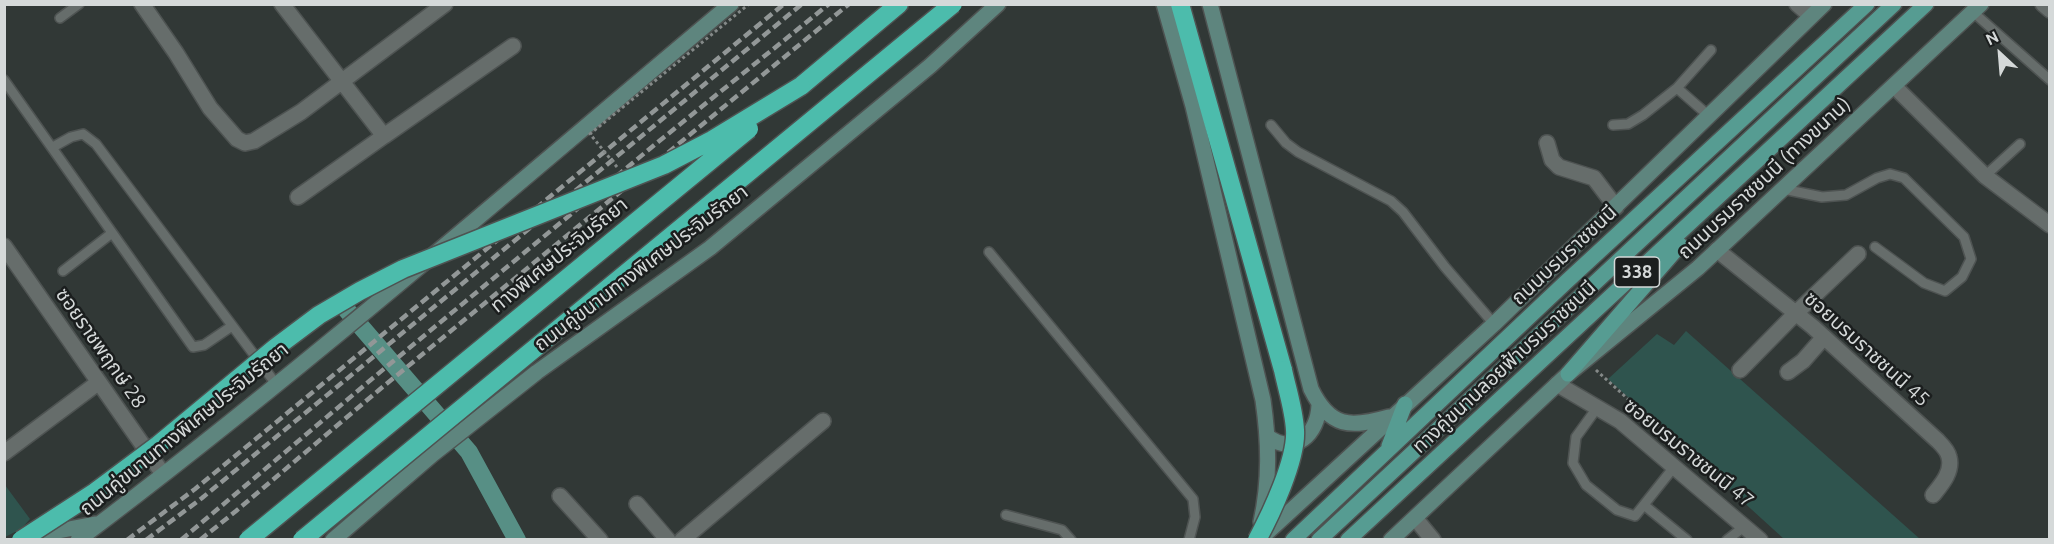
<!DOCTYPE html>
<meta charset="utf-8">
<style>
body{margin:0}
#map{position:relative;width:2054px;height:544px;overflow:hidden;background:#313836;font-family:Ubuntu,sans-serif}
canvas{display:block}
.frame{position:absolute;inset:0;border:6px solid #d5d9d9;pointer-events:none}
.north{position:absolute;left:1970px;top:24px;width:60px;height:60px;-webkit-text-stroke:4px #1b1e1e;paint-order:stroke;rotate:334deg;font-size:16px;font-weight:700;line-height:24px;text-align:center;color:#d5d9d9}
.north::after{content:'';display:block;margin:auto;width:21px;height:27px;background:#d5d9d9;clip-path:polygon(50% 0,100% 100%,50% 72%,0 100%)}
</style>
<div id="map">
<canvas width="2054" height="544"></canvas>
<div class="frame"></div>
<div class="north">N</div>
</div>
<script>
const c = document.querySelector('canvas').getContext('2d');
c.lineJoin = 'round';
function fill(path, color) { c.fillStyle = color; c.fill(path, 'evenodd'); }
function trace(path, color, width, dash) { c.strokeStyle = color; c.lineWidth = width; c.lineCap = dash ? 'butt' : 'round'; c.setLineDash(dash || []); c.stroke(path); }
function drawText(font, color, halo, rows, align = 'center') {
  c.font = font + ' Ubuntu,"Noto Sans Thai",sans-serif'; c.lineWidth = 5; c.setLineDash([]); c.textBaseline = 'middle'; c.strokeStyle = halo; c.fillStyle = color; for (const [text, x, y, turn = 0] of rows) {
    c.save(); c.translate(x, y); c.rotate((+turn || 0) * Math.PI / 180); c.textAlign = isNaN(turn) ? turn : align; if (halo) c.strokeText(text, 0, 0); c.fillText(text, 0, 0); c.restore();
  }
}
const green = new Path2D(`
 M1686,331L1920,539H1784L1608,379L1657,334L1674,345Z
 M5,485L30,519L21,529L5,537Z`);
const canal = new Path2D(`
 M345,308L469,452L517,540`);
const path = new Path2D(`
 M1596,370L1718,481`);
const lane = new Path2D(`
 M1973,12L2050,80
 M60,18L79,4
 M4,80L193,347L204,345L232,326
 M1677,88L1709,116
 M1271,125L1286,143L1298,152L1391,201L1403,212L1445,267L1494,324
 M1613,125L1628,124L1643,115L1677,88L1711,50
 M53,147L71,137L83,134L96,144L276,384
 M1985,176L2020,144
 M1783,189L1822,197L1846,195L1877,178L1890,174L1904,178L1964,237L1971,259L1962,277L1945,291L1924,283L1875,247
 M989,252L1193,499L1195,517L1189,540
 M63,271L112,233
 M1597,408L1576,437L1573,463L1586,485L1617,510L1635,516L1674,467
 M1644,505L1687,540
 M1006,515L1062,530L1071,540
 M1727,540L1745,526`);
const street = new Path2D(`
 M142,4L176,53L210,108L237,139L245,143L254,141L301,112L445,4
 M282,4L384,136L298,197
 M1797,4L1811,16
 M2043,4L2050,10
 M1894,86L1985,176L2050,225
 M384,136L513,46
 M1547,143L1552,160L1559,167L1594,178L1616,207
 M4,246L163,474
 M1717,250L1813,327L1938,441C1942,445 1948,451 1949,457C1953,472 1941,485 1933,495
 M1740,370L1796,313L1858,254
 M1788,372L1803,361L1824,337
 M1557,384L1620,421L1760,540
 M4,453L99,382
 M560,496L600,540
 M637,504L668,540
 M1415,518L1433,540
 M682,540L823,421`);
const secondary = new Path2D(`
 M1164,4L1193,106L1263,400C1269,442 1270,480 1261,522
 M1210,4L1311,389C1330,428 1350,428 1389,417
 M1268,437C1295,456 1318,434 1319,405
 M1260,539L1494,324L1824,4
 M30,540L53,532L95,524
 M78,540C303,371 515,185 731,4
 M333,540L433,454L537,372L710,248L930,66L998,4
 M1391,540L1568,374L1698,268L1981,4`);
const primary = new Path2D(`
 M1568,374L1680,245
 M1389,446L1405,404
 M1293,540L1566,282L1867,4
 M1319,540L1894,4
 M1348,540L1926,4`);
const highway = new Path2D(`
 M1180,4L1283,370
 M801,86L899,4`);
const rail = new Path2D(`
 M127,540L195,489L784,4
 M146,540L202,498L802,4
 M181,540L373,378L658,142L829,4
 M200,540L236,511L379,390L849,4`);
const pathBridge = new Path2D(`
 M617,167L590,134L749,4`);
const highwayBridge = new Path2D(`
 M21,540L95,492L158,445L275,348L319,315L360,291L403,269L664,165L712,140L801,86
 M248,540L749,129
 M302,540L953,4
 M1257,540C1271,514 1297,459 1295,430C1294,410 1287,389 1283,370`);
const shields = [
 [1637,272,45]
];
const shieldNames = [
 ["338",1637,272]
];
const streetNames = [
 ["ถนนบรมราชชนนี (ทางขนาน)",1764,178,-43],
 ["ทางพิเศษประจิมรัถยา",559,255,-39],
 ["ถนนบรมราชชนนี",1564,255,-43],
 ["ถนนคู่ขนานทางพิเศษประจิมรัถยา",641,268,-37],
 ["ซอยราชพฤกษ์ 28",101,348,55],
 ["ซอยบรมราชชนนี 45",1867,349,42],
 ["ทางคู่ขนานลอยฟ้าบรมราชชนนี",1504,367,-43],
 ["ถนนคู่ขนานทางพิเศษประจิมรัถยา",184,429,-39],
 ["ซอยบรมราชชนนี 47",1689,453,39]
];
fill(green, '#2f544e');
trace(canal, '#578f85', 18);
trace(lane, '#4e5352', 12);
trace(street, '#4e5352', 18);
trace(secondary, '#4e5352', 18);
trace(primary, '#4e5352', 18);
trace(highway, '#4e5352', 21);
trace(path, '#848988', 3, [3, 3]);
trace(lane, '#666d6b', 9);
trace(street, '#666d6b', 15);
trace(secondary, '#5e857e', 15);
trace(primary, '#569c92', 15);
trace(highway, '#4cbcac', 18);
trace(rail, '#929797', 4.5, [9, 4.5]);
trace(highwayBridge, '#4e5352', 21, []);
trace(pathBridge, '#848988', 3, [3, 3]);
trace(highwayBridge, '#4cbcac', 18);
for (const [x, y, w] of shields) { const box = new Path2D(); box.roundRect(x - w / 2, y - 15, w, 30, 4.5); c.fillStyle = '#1b1e1e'; c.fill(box); trace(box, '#d5d9d9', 1.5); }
drawText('bold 18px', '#d5d9d9', null, shieldNames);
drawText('20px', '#d5d9d9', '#1b1e1e', streetNames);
</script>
